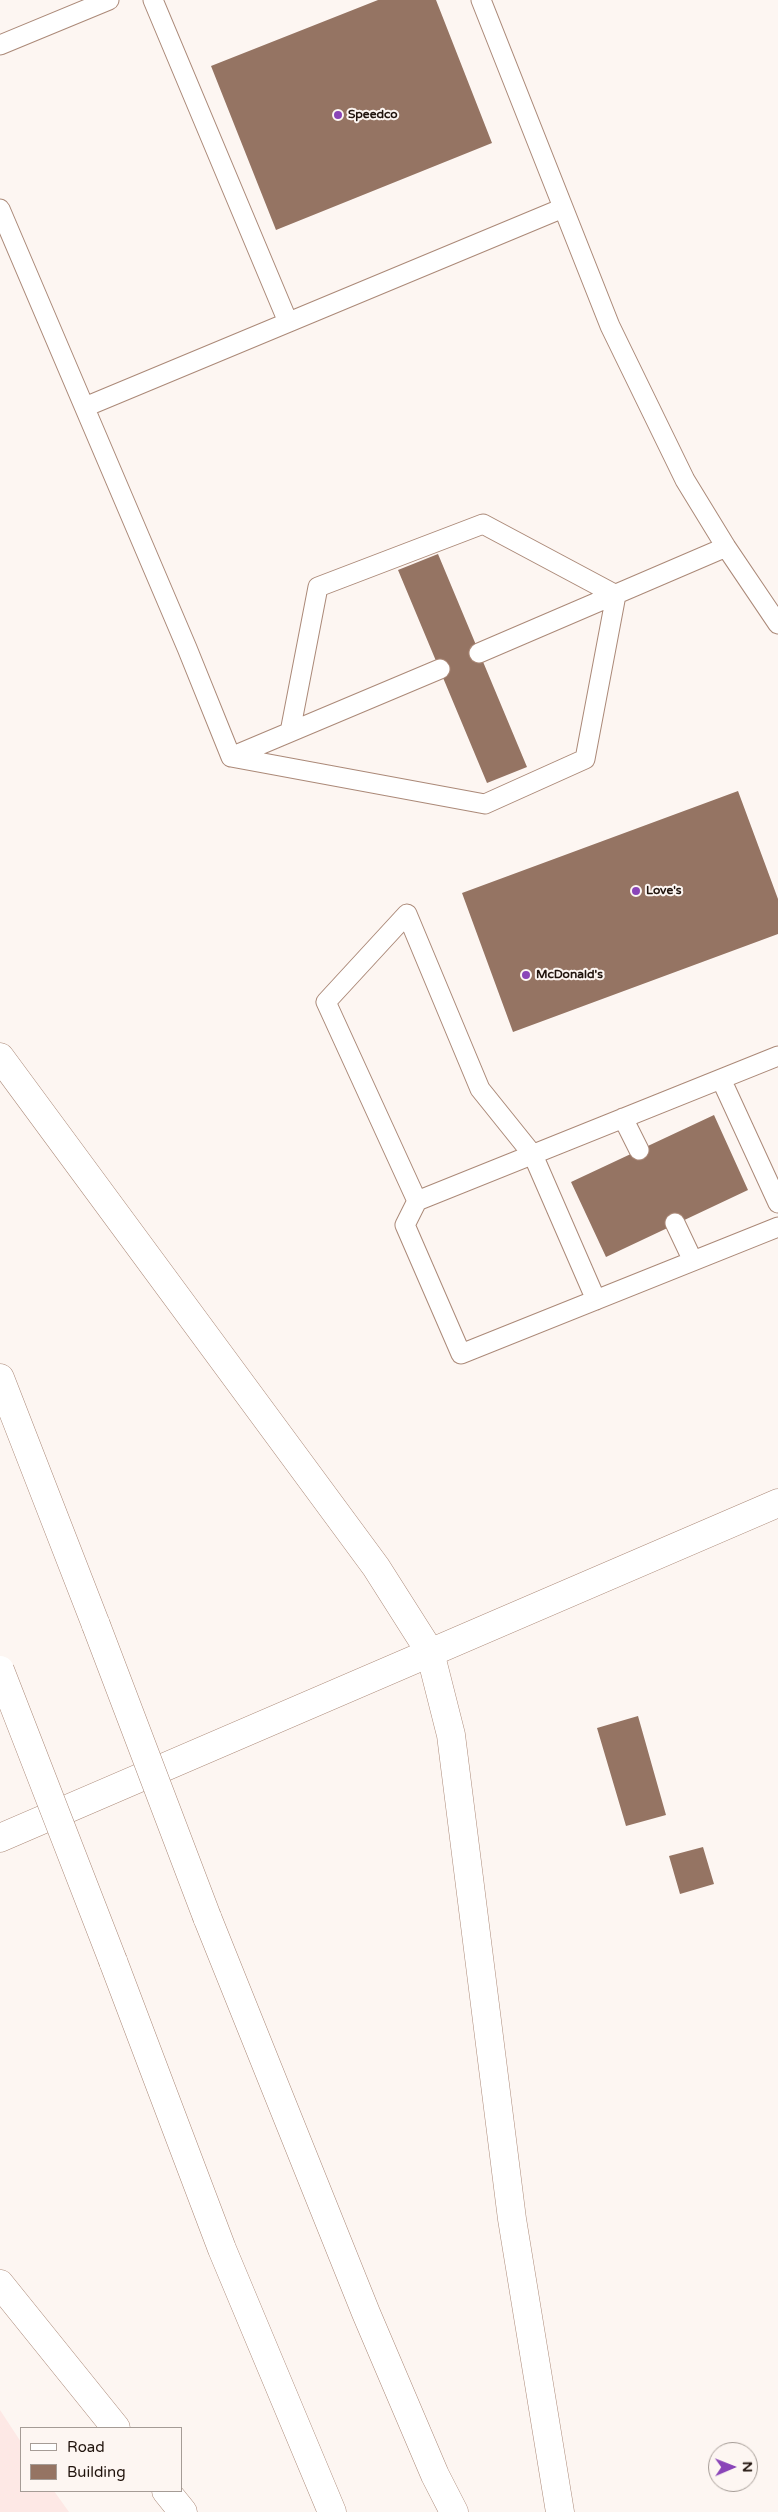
<!DOCTYPE html>
<style>
body{margin:0}
#map{position:relative;width:778px;height:2512px;overflow:hidden;background:#fdf6f2;font-family:"Varela Round",sans-serif}
canvas{display:block}
.legend{position:absolute;left:20px;top:2427px;width:162px;height:65px;box-sizing:border-box;background:#fdf6f2;border:1px solid #a59c96;margin:0;padding:6px 9px;list-style:none;font-size:15px;color:#21140d}
.legend li{display:flex;align-items:center;gap:10px;height:25px}
.legend b{width:25px;border:1px solid #a59c96}
.north{position:absolute;left:708px;top:2442px;width:50px;height:50px;box-sizing:border-box;background:#fdf6f2;border:1px solid #a59c96;border-radius:50%;rotate:89deg;font-size:14px;font-weight:700;line-height:20px;text-align:center;color:#21140d}
.north::after{content:'';display:block;margin:auto;width:18px;height:22px;background:#8a45b8;clip-path:polygon(50% 0,100% 100%,50% 72%,0 100%)}
</style>
<div id="map">
<canvas width="778" height="2512"></canvas>
<ul class="legend">
<li><b style="height:6px;background:#fff"></b>Road</li>
<li><b style="height:14px;background:#957463"></b>Building</li>
</ul>
<div class="north">N</div>
</div>
<script>
const c = document.querySelector('canvas').getContext('2d');
c.lineJoin = 'round';
function fill(path, color) { c.fillStyle = color; c.fill(path, 'evenodd'); }
function trace(path, color, width, dash) { c.strokeStyle = color; c.lineWidth = width; c.lineCap = dash ? 'butt' : 'round'; c.setLineDash(dash || []); c.stroke(path); }
function drawText(font, color, halo, rows, align = 'center') {
  c.font = font + ' "Varela Round",sans-serif'; c.lineWidth = 4; c.setLineDash([]); c.textBaseline = 'middle'; c.strokeStyle = halo; c.fillStyle = color; for (const [text, x, y, turn = 0] of rows) {
    c.save(); c.translate(x, y); c.rotate((+turn || 0) * Math.PI / 180); c.textAlign = isNaN(turn) ? turn : align; if (halo) c.strokeText(text, 0, 0); c.fillText(text, 0, 0); c.restore();
  }
}
const industrial = new Path2D(`
 M0,2410L21,2442V2491H54L69,2512H0Z`);
const building = new Path2D(`
 M378,0H436L492,143L276,230L211,66Z
 M438,554L527,767L487,783L398,570Z
 M738,791L778,899V934L513,1032L462,893Z
 M714,1115L748,1190L606,1257L571,1182Z
 M638,1716L666,1815L626,1826L597,1728Z
 M703,1847L714,1884L680,1894L669,1856Z`);
const lane = new Path2D(`
 M153,0L288,322
 M481,0L610,326L685,480L726,547L778,624
 M0,45L109,0
 M0,209L187,648L231,757
 M85,407L563,208
 M479,653L726,547
 M231,757L485,804L585,759L616,595L483,524L318,587L290,732
 M231,757L440,669
 M778,1056L417,1201L405,1225L461,1354L778,1227
 M721,1079L778,1203
 M623,1118L639,1150
 M417,1201L326,1002L407,914L480,1089L533,1155L596,1300
 M675,1223L693,1261`);
const primary = new Path2D(`
 M0,1838L778,1503`);
const highway = new Path2D(`
 M0,1057L376,1567L430,1652L451,1735L512,2219L560,2512
 M0,1378L96,1625
 M207,1917L366,2313L435,2475L454,2512
 M113,1961L222,2249L332,2512
 M0,2284L116,2428
 M166,2491L183,2512`);
const highwayBridge = new Path2D(`
 M96,1625L207,1917
 M0,1670L113,1961`);
const markers = [
 [338,115,5,"#8a45b8"],
 [636,891,5,"#8a45b8"],
 [526,975,5,"#8a45b8"]
];
const poiNames = [
 ["Speedco",348,115],
 ["Love's",646,891],
 ["McDonald's",536,975]
];
fill(industrial, '#fde8e5');
fill(building, '#957463');
trace(lane, '#ab8978', 21);
trace(primary, '#ab8978', 29);
trace(highway, '#ab8978', 29);
trace(lane, '#fff', 19);
trace(primary, '#fff', 28);
trace(highway, '#fff', 28);
trace(highwayBridge, '#ab8978', 29, []);
trace(highwayBridge, '#fff', 28);
for (const [x, y, r, color] of markers) { const dot = new Path2D(); dot.arc(x, y, r, 0, 2 * Math.PI); c.fillStyle = color; c.fill(dot); trace(dot, '#fdf6f2', 2); }
drawText('bold 12px', '#21140d', '#fdf6f2', poiNames, 'left');
</script>
